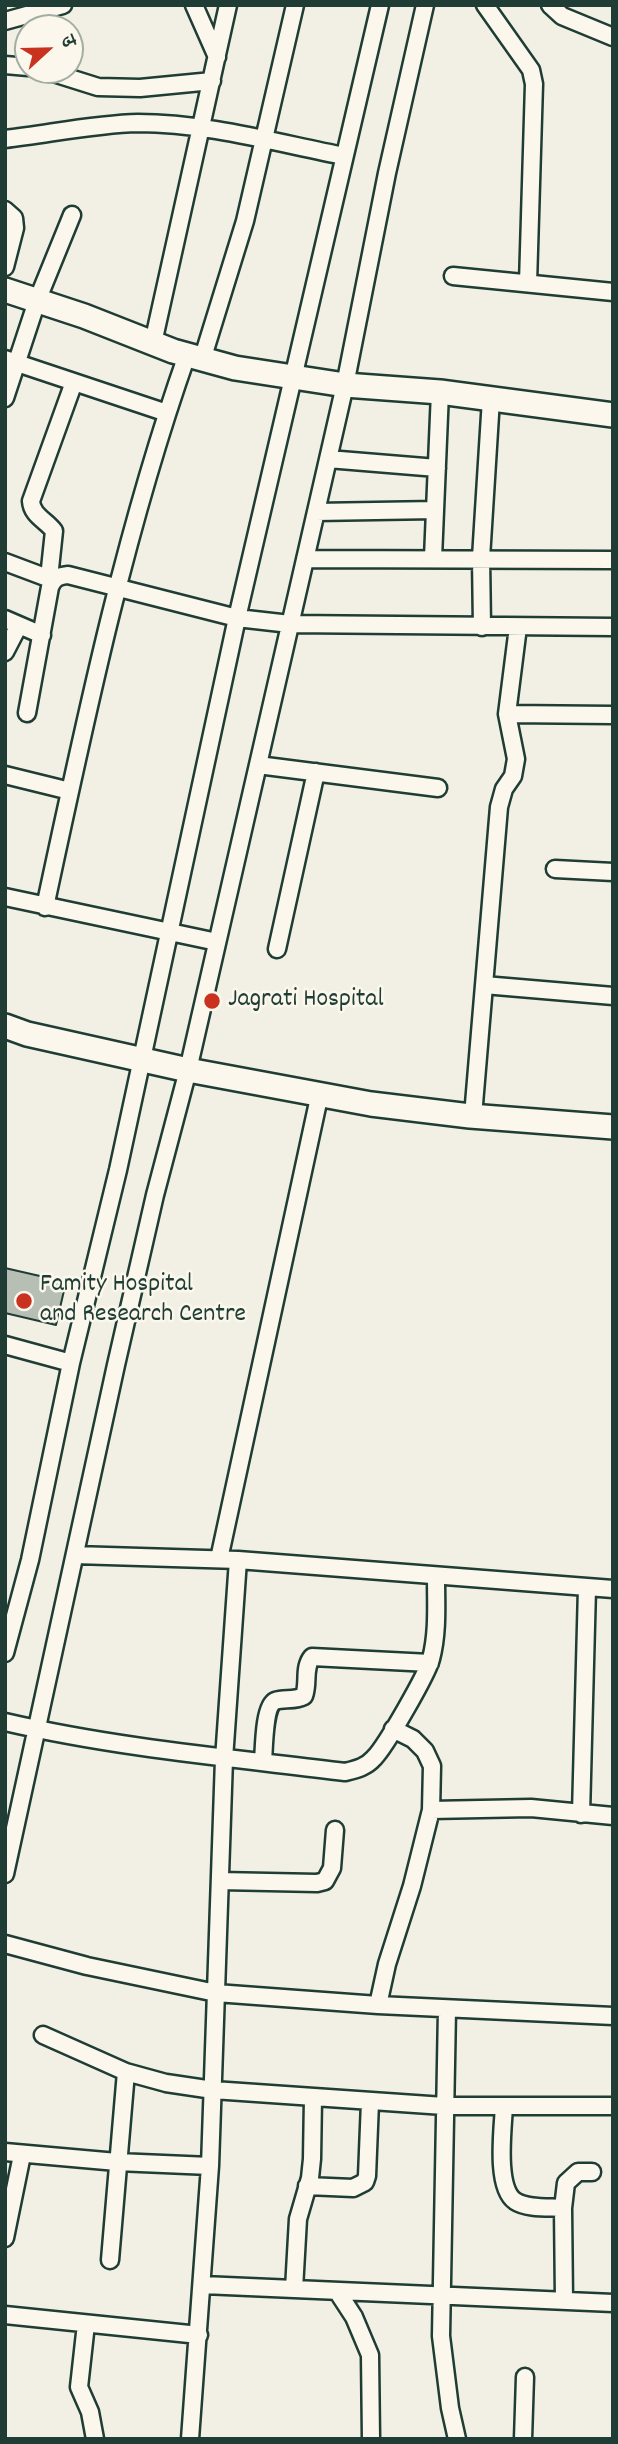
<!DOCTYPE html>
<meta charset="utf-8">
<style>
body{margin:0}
#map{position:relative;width:618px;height:2444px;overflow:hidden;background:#f2f0e5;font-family:Dekko,"Playpen Sans Deva",sans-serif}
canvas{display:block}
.frame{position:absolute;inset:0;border:7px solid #1f3d34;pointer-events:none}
.north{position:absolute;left:14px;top:14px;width:70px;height:70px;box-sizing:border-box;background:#fbf7ec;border:2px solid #a3ada2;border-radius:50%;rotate:68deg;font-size:19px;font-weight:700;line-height:28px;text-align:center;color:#1f3d34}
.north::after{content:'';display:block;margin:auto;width:24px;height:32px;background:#c8321e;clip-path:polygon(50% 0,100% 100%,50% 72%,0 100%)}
</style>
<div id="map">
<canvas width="618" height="2444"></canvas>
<div class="frame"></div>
<div class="north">उ</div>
</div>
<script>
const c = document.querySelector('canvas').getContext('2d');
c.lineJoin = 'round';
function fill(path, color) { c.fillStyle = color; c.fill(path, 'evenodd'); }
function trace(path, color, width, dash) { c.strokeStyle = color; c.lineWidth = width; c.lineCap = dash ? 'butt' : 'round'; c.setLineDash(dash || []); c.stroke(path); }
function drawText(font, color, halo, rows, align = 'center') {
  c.font = font + ' Dekko,sans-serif'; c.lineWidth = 5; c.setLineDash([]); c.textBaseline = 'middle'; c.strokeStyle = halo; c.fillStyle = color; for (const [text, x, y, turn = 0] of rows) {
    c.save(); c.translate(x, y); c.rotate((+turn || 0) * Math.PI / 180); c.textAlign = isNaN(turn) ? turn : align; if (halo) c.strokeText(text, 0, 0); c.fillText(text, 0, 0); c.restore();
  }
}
const building = new Path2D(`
 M5,1268L66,1282L56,1325L5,1313Z`);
const street = new Path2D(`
 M194,5L217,57
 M485,5L531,70L534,84L528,283
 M550,5L562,16L613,37
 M5,21L63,5
 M5,65L28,67
 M44,70L98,87L140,88L212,81
 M5,139C49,134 94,124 138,123C207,123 277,143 344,156
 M5,210L14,218L15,228L5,267
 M453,276L613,292
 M153,343L228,5
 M5,359L167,413
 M202,360L245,221L295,5
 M5,398L37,301L72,215
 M328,459L437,468
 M316,512L435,510
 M433,558L440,392
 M305,559L613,560
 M5,562L53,580
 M49,578L54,531C46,520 32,516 31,501L74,382
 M5,619L42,635
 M482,627L481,558L491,399
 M5,652L19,625
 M27,713L50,587C54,578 58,576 68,575L237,618L290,624L613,627
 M507,714L613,715
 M258,765L438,788
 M5,775L70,791
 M555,869L613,872
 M5,897L217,942
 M45,907C85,721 124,533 187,355
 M277,949L316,772
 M484,985L613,996
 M473,1116L499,807L504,789L513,776L516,759L507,714L518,627
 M5,1345L71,1363
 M75,1555L238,1560L613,1589
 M219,1559L320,1093
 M5,1653L30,1560L71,1363L118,1170L237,618L380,5
 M5,1722C117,1748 232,1758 345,1772C357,1769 366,1767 374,1758C386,1746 427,1674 431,1659C438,1632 436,1605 436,1577
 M263,1762C264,1749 264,1706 275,1701C284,1698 295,1701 304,1696C309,1683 303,1668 312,1657L430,1663
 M431,1810L531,1808L613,1816
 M581,1814L587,1588
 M5,1874L116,1365L155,1195L188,1070L345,385L387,173L425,5
 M220,1881L317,1883L325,1881L332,1868L335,1830
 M5,1944L87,1966L216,1993L378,2005L613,2016
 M378,2005L387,1964L412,1886L431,1810L432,1766L425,1751L413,1739L393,1729
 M447,2009L441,2336L450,2408L457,2439
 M43,2035L126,2072L166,2083L213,2090L444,2106H613
 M504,2106C503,2128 495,2187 515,2201C527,2209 549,2207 563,2208
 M5,2152L117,2162L210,2166
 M307,2186L353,2188L365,2182L367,2176L370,2102
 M5,2238L22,2155
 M110,2260L126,2072
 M203,2285L613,2303
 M294,2289L298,2219L310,2178L312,2159L313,2098
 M337,2291L354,2317L370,2355L371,2439
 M564,2301L563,2208L566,2183L578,2172H592
 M5,2315L199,2335
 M86,2324L79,2387L90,2412L95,2439
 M190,2439L210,2166L224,1759L238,1560
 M523,2439L525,2377`);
const secondary = new Path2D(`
 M5,290L84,316L173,351L235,368L345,385L440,392L613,415
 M5,1026L27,1034L188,1070L371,1104L470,1116L613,1127`);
const markers = [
 [212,1001,9,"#c8321e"],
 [24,1301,9,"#c8321e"]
];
const poiNames = [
 ["Jagrati Hospital",228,1001],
 ["Famity Hospital",40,1286],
 ["and Research Centre",40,1316]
];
fill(building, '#b7beb3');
trace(building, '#1f3d34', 2);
trace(street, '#1f3d34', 21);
trace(secondary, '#1f3d34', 28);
trace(street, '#fbf7ec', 16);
trace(secondary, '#fbf7ec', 23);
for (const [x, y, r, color] of markers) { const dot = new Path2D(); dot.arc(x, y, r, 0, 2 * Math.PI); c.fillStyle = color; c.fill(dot); trace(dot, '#fbf7ec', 2.5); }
drawText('26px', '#1f3d34', '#fbf7ec', poiNames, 'left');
</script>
